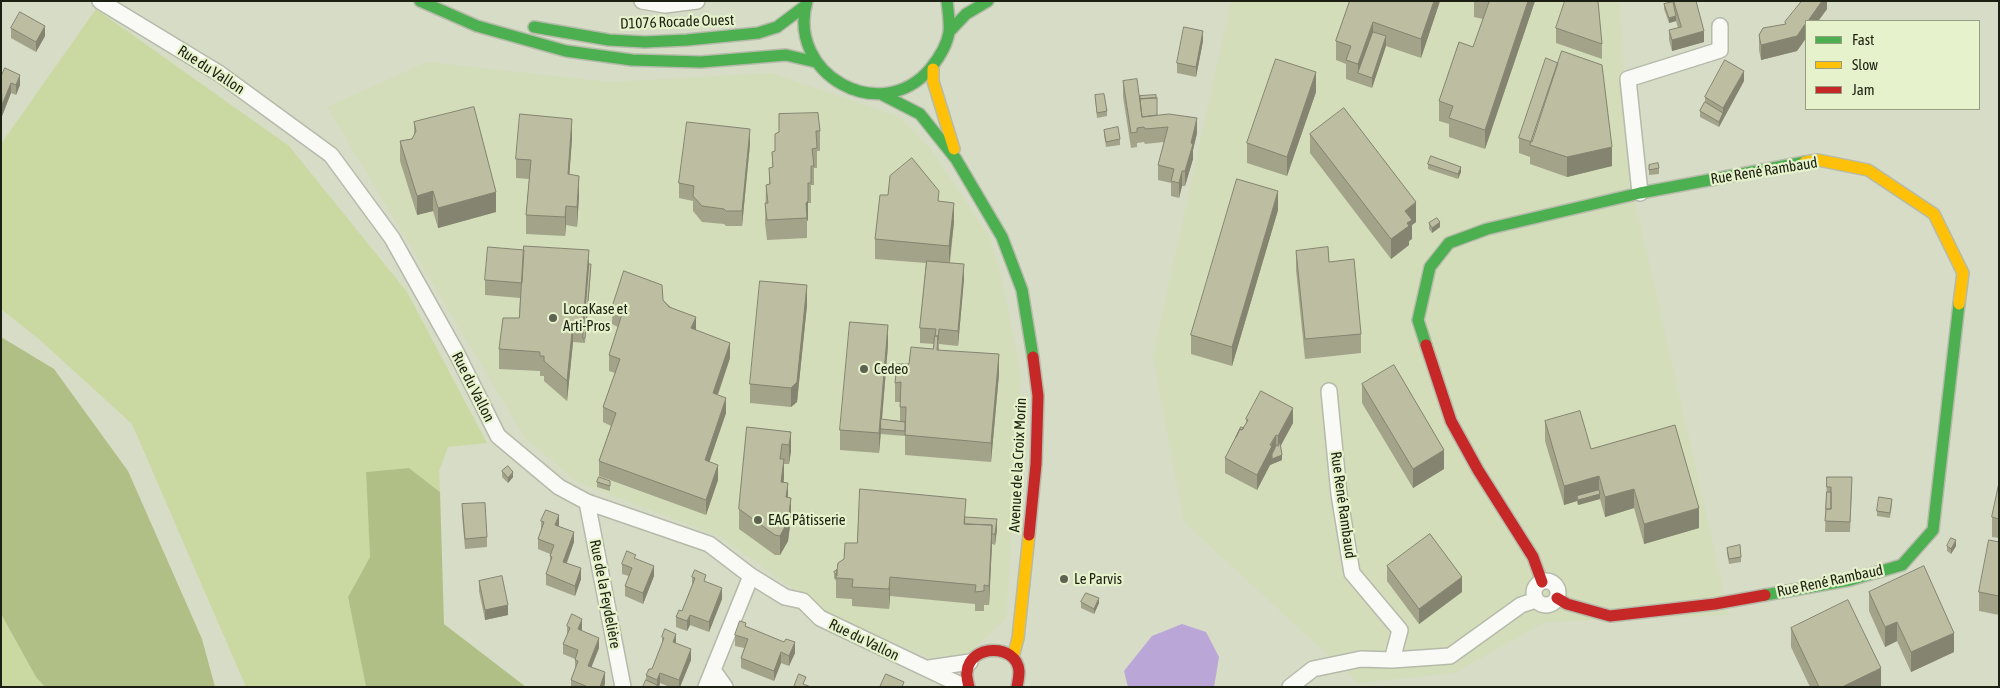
<!DOCTYPE html>
<meta charset="utf-8">
<style>
body{margin:0}
#map{position:relative;width:2000px;height:688px;overflow:hidden;background:#d6dcc6;font-family:"Asap Condensed",sans-serif}
canvas{display:block}
.frame{position:absolute;inset:0;border:2px solid #1c2012;pointer-events:none}
.legend{position:absolute;left:1805px;top:20px;width:175px;height:90px;box-sizing:border-box;background:#e6f2cb;border:1px solid #959e81;margin:0;padding:6px 9px;list-style:none;font-size:15px;color:#1c2012}
.legend li{display:flex;align-items:center;gap:10px;height:25px}
.legend b{width:25px;border:1px solid #959e81}
</style>
<div id="map">
<canvas width="2000" height="688"></canvas>
<div class="frame"></div>
<ul class="legend">
<li><b style="height:6px;background:#4caf50"></b>Fast</li>
<li><b style="height:6px;background:#ffc107"></b>Slow</li>
<li><b style="height:6px;background:#c62828"></b>Jam</li>
</ul>
</div>
<script>
const c = document.querySelector('canvas').getContext('2d');
c.lineJoin = 'round';
function fill(path, color) { c.fillStyle = color; c.fill(path, 'evenodd'); }
function trace(path, color, width, dash) { c.strokeStyle = color; c.lineWidth = width; c.lineCap = dash ? 'butt' : 'round'; c.setLineDash(dash || []); c.stroke(path); }
function drawText(font, color, halo, rows, align = 'center') {
  c.font = font + ' "Asap Condensed",sans-serif'; c.lineWidth = 4.5; c.setLineDash([]); c.textBaseline = 'middle'; c.strokeStyle = halo; c.fillStyle = color; for (const [text, x, y, turn = 0] of rows) {
    c.save(); c.translate(x, y); c.rotate((+turn || 0) * Math.PI / 180); c.textAlign = isNaN(turn) ? turn : align; if (halo) c.strokeText(text, 0, 0); c.fillText(text, 0, 0); c.restore();
  }
}
const built = new Path2D(`
 M1231,1H1620L1630,179L1729,615L1545,622L1454,673L1358,683L1184,522L1153,357Z
 M427,62L610,82L771,73L900,117L930,148L989,236L1002,280L1021,377L1006,618L970,652L931,658L828,614L721,537L577,482L525,438L327,107Z`);
const green = new Path2D(`
 M96,9L289,146L407,292L487,443L448,447L439,471L440,492L409,468L366,472L370,557L348,597L366,687H246L132,424L40,340L1,309V144Z
 M1,614L36,677L45,687H1Z`);
const forest = new Path2D(`
 M1,337L54,369L128,471L202,639L215,687H45L36,677L1,614Z
 M409,468L440,492L444,624L526,687H366L348,597L370,557L366,472Z`);
const water = new Path2D(`
 M1182,624L1206,632L1219,657L1214,687H1128L1124,671L1152,636Z`);
const street = new Path2D(`
 M100,1L220,74L331,155L392,238L457,354L498,436L559,487L587,502L709,544L751,576L785,597L803,601L820,618L965,687
 M642,1L665,5L697,1
 M1640,193L1628,79L1720,50V26
 M1329,391L1339,494L1352,573L1400,630L1392,660
 M587,502L623,687
 M1534 593a12 12 0 1 1 24 0a12 12 0 1 1-24 0Z
 M929,668L970,662
 M713,670L725,687
 M706,687L751,576
 M1290,687L1313,669L1361,659L1392,660L1450,656L1521,605L1536,600`);
const fast = new Path2D(`
 M420,1L477,26L566,51L632,60L701,62L786,55L816,62
 M807,1C786,74 880,127 930,69C939,58 947,46 949,32C950,22 948,11 947,1
 M534,27L609,40L645,42L687,40L758,33L777,27L805,6
 M949,32L966,14L988,1
 M883,95L920,114L956,159L1002,237L1022,290L1033,357
 M1426,345L1418,320L1430,267L1449,243L1487,229L1640,193L1805,162
 M1765,595L1850,580L1902,565L1933,530L1959,304`);
const slow = new Path2D(`
 M933,69V81L954,149
 M1805,162L1818,160L1868,170L1934,214L1963,273L1959,304
 M1013,657L1018,638L1029,535`);
const jam = new Path2D(`
 M1426,345L1451,421L1478,470L1533,557L1542,582
 M1029,535L1036,464L1038,396L1033,357
 M1557,598L1567,604L1610,616L1715,604L1765,595
 M969,687C968,682 966,676 967,672C969,644 1017,643 1019,671C1019,676 1018,682 1017,687`);
const wall = new Path2D(`
 M1350,1H1440L1421,58L1386,46L1372,88L1346,79V64L1336,60V41Z
 M1474,1H1535L1485,149L1449,137V124L1439,121V101L1473,47L1483,19L1474,17Z
 M1673,1H1696L1704,42L1672,51L1669,40V30L1678,28L1676,21L1669,23L1664,9V4Z
 M1827,1V9L1797,51L1761,60L1759,50V35L1785,24V22Z
 M11,28L45,36L36,52L11,38Z
 M1556,28L1602,44V59L1556,43Z
 M1203,41L1196,77L1177,73V63Z
 M1,77L20,85L16,95L11,93L2,116Z
 M1123,81L1140,96L1157,115L1197,133L1193,150V159L1185,186H1182L1179,198L1171,196V183L1158,180V165L1164,142L1145,144L1144,142L1137,143V147L1131,148L1123,97Z
 M1744,81L1719,127L1700,117V111L1705,102V97Z
 M1316,92L1287,176L1247,163V143Z
 M1095,95L1107,111V116L1097,118Z
 M779,114L820,131V151H817V168H814V185H811V203H808V220L807,221V238L767,240L765,223L766,185L769,184V168L772,167V152L775,151V134L779,132Z
 M414,122L496,212L438,228L433,211L417,215L400,161V141L412,139L414,136Z
 M1104,130L1120,139V145L1106,147L1104,135Z
 M1310,134L1416,222L1412,225V239L1409,241V245L1391,259L1310,153Z
 M1519,138L1612,166L1567,177L1530,164V157L1519,153Z
 M572,139L569,175L579,196L577,227L566,225L565,236L526,234V215L529,179L516,178V159Z
 M750,144L742,226H726L724,224L702,222L693,211V201L679,198V183Z
 M1428,164L1461,172L1458,179L1428,169Z
 M1649,165L1659,168V174L1649,175Z
 M939,201L954,222L950,263L964,279L958,346L939,344V350L999,374L991,462L905,455V436L881,434V433L879,453L840,450V430L888,345L882,420L900,421V402H895V383L909,364L933,349L934,344L920,343V328L926,263L875,259V239Z
 M1278,210L1232,366L1191,354V335Z
 M1429,223L1440,227L1432,233L1429,229Z
 M1296,251L1361,334V353L1305,359L1296,270Z
 M589,264L591,270L585,343L573,342L567,401L544,381V376H540V371L499,369V349L519,318L520,298L485,295V280Z
 M663,300L696,330L730,358L718,395L726,413L709,461L718,480L706,515L599,476V461L611,426L603,422V407L615,373L609,371V355L618,327L612,324L613,304Z
 M807,305L797,402L791,407L750,403V384Z
 M1362,384L1444,469L1413,488L1362,403Z
 M1246,419L1293,423L1280,446L1282,460L1270,465L1257,490L1225,473V458L1246,424Z
 M1545,421L1591,449L1699,528L1644,544L1634,508L1605,517L1600,499L1578,505L1577,501L1564,505L1545,441Z
 M747,427L791,432V451L789,464H784V482L788,498L791,518L788,541L780,555H775L739,529V509Z
 M502,471L513,477L508,483L502,477Z
 M1827,477L1852,488L1850,532H1825Z
 M610,481V491L597,487V482Z
 M1999,483V538L1992,537V517Z
 M462,504L487,537V547L465,549L462,515Z
 M1892,504L1890,518L1877,516V511Z
 M966,517L997,529L995,545L992,544L989,605H984V611H975V604L890,596L889,609L852,606V599L836,598V581L834,578V572L837,570L844,559L857,543Z
 M541,521L559,525V526L574,542L567,563L581,579L575,596L546,585V574L550,564V554L538,549V539L541,530Z
 M1999,542V615L1979,611V592Z
 M1947,546H1956L1951,554L1947,551Z
 M1727,548L1741,557V562L1729,564L1727,553Z
 M636,559L654,576L643,604L625,596V586L629,576L622,574V564Z
 M1387,566L1462,592L1419,624L1387,581Z
 M692,577L706,582L722,599L709,632L690,625L687,631L676,627V617L682,611L692,586Z
 M479,581L508,615L485,620L479,591Z
 M1869,592L1954,652L1911,672L1897,641L1885,647L1869,611Z
 M1081,602L1099,603L1094,614L1081,608Z
 M567,626L582,629V631L599,648L591,667L605,683L604,687H571V680L575,669V659L563,654V644L567,636Z
 M746,627L795,653L789,666L781,663L774,681L741,668V658L744,648L735,646V635Z
 M1791,628L1881,687H1810L1791,647Z
 M662,637L676,644L691,660L680,687H670L660,683L659,687L646,680V675L652,669L662,644Z`);
const shadedWall = new Path2D(`
 M1434,1H1440L1421,58V39Z
 M1528,1H1535L1485,149V130Z
 M1822,1H1827V9L1818,21H1808Z
 M1676,16V21L1669,23V18Z
 M1373,22V42L1358,73V64Z
 M1806,23V38L1797,51L1761,60V45Z
 M45,26V36L36,52V42Z
 M1203,31V41L1196,77V67Z
 M1704,31V42L1672,51V40Z
 M1386,36V46L1372,88V78Z
 M1744,71V81L1719,127V122L1723,113V108Z
 M1316,72V92L1287,176V157Z
 M20,75V85L16,95V85Z
 M11,83V93L2,116V105Z
 M1197,118V133L1193,150V159L1185,186V171L1191,143Z
 M572,119V139L568,194V174Z
 M750,129V144L742,226V211Z
 M1612,147V166L1567,177V157Z
 M1461,167V172L1458,179V174Z
 M1182,171V186L1179,198V183Z
 M579,176V196L577,227V207Z
 M433,191V211L417,215V196Z
 M1278,191V210L1232,366V347Z
 M496,192V212L438,228V208Z
 M808,201V220L807,221L806,203Z
 M1416,202V222L1412,225V239L1409,241V245L1391,259V239L1405,211Z
 M954,203V222L949,265V246Z
 M566,206V225L565,236V217Z
 M1440,222V227L1432,233V228Z
 M589,250V270L583,343V323Z
 M964,264V279L958,346V331Z
 M807,285V305L797,402L791,407V388Z
 M696,317V332L691,328Z
 M573,323V342L567,401V381Z
 M888,325V345L879,453V433Z
 M730,343V358L713,408V393Z
 M999,354V374L991,462V443Z
 M726,398V413L705,475V460Z
 M1293,408V423L1278,451V436Z
 M791,432V451L789,464V445Z
 M1276,435V450L1282,455V460L1270,465L1257,490V475Z
 M1444,450V469L1413,488V469Z
 M784,459V478L781,502V482Z
 M718,465V480L706,515V500Z
 M513,472V477L508,483V478Z
 M1599,476V494H1600V499L1578,505L1577,496V501L1564,505V486Z
 M788,483V503L786,497Z
 M1634,489V508L1605,517V497Z
 M791,498V518L788,541L780,555V536Z
 M1699,508V528L1644,544V524Z
 M559,515V525L555,535V525Z
 M997,519V529L995,545V534Z
 M992,525V545L989,605V586Z
 M574,532V542L563,572V562Z
 M1956,540V546L1951,554V549Z
 M654,566V576L643,604V593Z
 M581,568V579L575,596V586Z
 M890,577V596L889,609V589Z
 M1462,577V592L1419,624V609Z
 M722,588V599L709,632V622Z
 M1099,598V603L1094,614V609Z
 M508,605V615L485,620V610Z
 M690,615V625L687,631V621Z
 M582,619V629L578,640V629Z
 M1897,622V641L1885,647V627Z
 M1954,633V652L1911,672V652Z
 M676,634V644L673,642Z
 M599,638V648L588,676V666Z
 M795,642V653L789,666V656Z
 M691,649V660L680,687H679V680Z
 M781,652V663L774,681V671Z
 M1881,668V687H1842Z
 M605,672V683L604,687H600Z
 M660,673V683L659,687H657V680Z`);
const building = new Path2D(`
 M1350,1H1434L1421,39L1373,22L1358,64L1346,60L1351,46L1336,41Z
 M1487,1H1528L1485,130L1449,118L1453,106L1439,101L1459,42L1473,47L1489,2Z
 M1565,1H1598L1602,44L1556,28Z
 M1674,1H1696L1704,31L1672,40L1669,30L1681,27Z
 M1802,1H1822L1808,21H1806V23L1797,36L1761,45L1759,35L1763,28L1786,24L1785,22Z
 M1673,2L1676,16L1669,18L1664,4Z
 M20,12L45,26L36,42L11,28Z
 M1184,27L1203,31L1196,67L1177,63Z
 M1373,32L1386,36L1372,78L1358,73Z
 M1562,51L1602,65L1612,147L1567,157L1530,145Z
 M1546,58L1558,63L1532,142L1519,138Z
 M1276,59L1316,72L1287,157L1247,143Z
 M1725,60L1744,71L1723,108L1705,97Z
 M5,68L20,75L16,85L11,83L2,105L1,77Z
 M1137,79L1142,117L1169,114L1197,118L1191,143L1193,144L1185,171H1182L1179,183L1171,181L1174,169L1158,165L1168,127L1145,129L1144,127L1137,128V132L1131,133L1123,81Z
 M1104,94L1107,111L1097,113L1095,95Z
 M1156,95V98L1140,99V96Z
 M1157,98V115L1142,117L1140,99Z
 M1705,102L1723,113L1719,122L1700,111Z
 M474,107L496,192L438,208L433,191L417,196L400,141L412,139L416,131L414,122Z
 M1344,108L1416,202L1405,211L1412,220L1407,223L1409,226L1391,239L1310,134Z
 M818,113L820,131H816L817,148L812,149L814,166H811V183H808V201L806,203L807,218L767,220L765,203H768L766,185L770,184L769,168L773,167L772,152L775,151V134L779,132V114Z
 M520,114L572,119L568,174L579,176L577,207L566,206L565,217L526,215L531,160L516,159Z
 M687,122L750,129L742,211H726L724,209L702,206L693,196L694,186L679,183Z
 M1118,127L1120,139L1106,142L1104,130Z
 M1431,156L1461,167L1458,174L1428,164Z
 M912,158L939,191L938,201L954,203L949,246L875,239L880,195H888L890,176Z
 M1658,163L1659,168L1649,170V165Z
 M1237,179L1278,191L1232,347L1191,335Z
 M1437,218L1440,222L1432,228L1429,223Z
 M524,246L589,250L583,323H573L567,381L544,361V356H540V352L499,349L503,318H519Z
 M488,247L524,250L522,283L485,280Z
 M1328,247L1329,262L1354,259L1361,334L1305,339L1296,251Z
 M927,261L964,264L958,331L939,329L938,340V336H935L936,329L920,328Z
 M589,264H591L585,338H583Z
 M624,271L662,285L663,300L669,307L696,317L691,328L730,343L713,393L726,398L705,460L718,465L706,500L599,461L616,413L603,407L620,359L609,355L622,314L612,309L613,304Z
 M760,281L807,285L797,382L791,388L750,384Z
 M850,322L888,325L879,433L840,430Z
 M935,336H938L937,350L999,354L991,443L905,435L906,407H900L901,382L895,383L897,364H909L911,347L933,349Z
 M1394,365L1444,450L1413,469L1362,384Z
 M1261,391L1293,408L1278,436L1276,435L1270,445L1272,446L1257,475L1225,458L1240,429L1242,430L1248,420L1246,419Z
 M1580,411L1591,449L1675,425L1699,508L1644,524L1634,489L1605,497L1599,476L1564,486L1545,421Z
 M881,419L905,422V431L881,429Z
 M747,427L791,432L789,445L782,444L780,459H784L781,482L788,483L786,497L791,498L788,521L780,536L775,535L739,509Z
 M1241,427L1244,428L1242,430L1240,429L1236,437Z
 M1280,442L1282,455L1272,459V454L1275,448L1276,445L1278,446Z
 M508,466L513,472L508,478L502,471Z
 M599,477L610,481V486L597,482Z
 M1827,477H1852L1850,522L1825,521L1826,509H1831V487H1827Z
 M1999,483V519L1992,517Z
 M860,489L966,499L964,524L992,525L989,586L984,585V591L975,592L976,585L890,577L889,589L852,587L853,579L836,578L838,563L844,559L845,543H857Z
 M1599,490L1600,494L1578,500L1577,496Z
 M1827,492H1831V509H1826Z
 M1879,497L1892,499L1890,513L1877,511Z
 M485,503L487,537L465,539L462,504Z
 M546,510L559,515L555,525L574,532L563,562L581,568L575,586L546,574L552,557L550,556L554,545L538,539L544,522L541,521Z
 M965,517L997,519L995,534H992V525L965,524Z
 M1430,534L1462,577L1419,609L1387,566Z
 M1951,538L1956,540L1951,549L1947,546Z
 M1989,540L1999,542V596L1979,592Z
 M1740,545L1741,557L1729,559L1727,548Z
 M627,551L636,555L634,558L654,566L643,593L625,586L632,568L622,564Z
 M1924,566L1954,633L1911,652L1897,622L1885,627L1869,592Z
 M695,570L706,575L704,581L722,588L709,622L690,615L687,621L676,617L679,610L682,611L695,578L692,577Z
 M837,570V576L834,572Z
 M502,576L508,605L485,610L479,581Z
 M1086,593L1099,598L1094,609L1081,602Z
 M1848,600L1881,668L1842,687H1819L1791,628Z
 M572,614L582,619L578,629L599,638L588,666L605,672L600,687H588L571,680L578,661L575,660L578,650L563,644L570,628L567,626Z
 M740,621L746,623L745,626L784,642L786,639L795,642L789,656L781,652L774,671L741,658L748,639L735,635Z
 M665,629L676,634L673,642L691,649L679,680L660,673L657,680L646,675L649,669H652L664,638L662,637Z
 M799,674L806,677L803,684L811,687H794Z
 M886,674L904,682L902,687H880Z
 M646,680L657,685V687H643Z`);
const markers = [
 [553,318,5,"#5d6251"],
 [864,369,5,"#5d6251"],
 [758,520,5,"#5d6251"],
 [1064,579,5,"#5d6251"]
];
const streetNames = [
 ["D1076 Rocade Ouest",677,22,-2],
 ["Rue du Vallon",211,70,33],
 ["Rue René Rambaud",1764,171,-9],
 ["Rue du Vallon",473,387,63],
 ["Avenue de la Croix Morin",1018,465,-87],
 ["Rue René Rambaud",1343,505,82],
 ["Rue René Rambaud",1830,581,-12],
 ["Rue de la Feydelière",605,594,79],
 ["Rue du Vallon",864,640,26]
];
const poiNames = [
 ["LocaKase et",563,309],
 ["Arti-Pros",563,326],
 ["Cedeo",874,369],
 ["EAG Pâtisserie",768,520],
 ["Le Parvis",1074,579]
];
fill(built, '#d3ddba');
fill(green, '#cad9a2');
fill(forest, '#b0bf85');
fill(water, '#baa7d8');
trace(street, '#b6baaa', 18);
trace(fast, '#b6baaa', 14);
trace(slow, '#b6baaa', 14);
trace(jam, '#b6baaa', 14);
trace(street, '#f9faf6', 15);
trace(fast, '#4caf50', 11);
trace(slow, '#ffc107', 11);
trace(jam, '#c62828', 11);
fill(wall, '#a3a38a');
fill(shadedWall, '#848471');
fill(building, '#bdbda1');
trace(building, '#848471', 1);
for (const [x, y, r, color] of markers) { const dot = new Path2D(); dot.arc(x, y, r, 0, 2 * Math.PI); c.fillStyle = color; c.fill(dot); trace(dot, '#e6f2cb', 2); }
drawText('15px', '#1c2012', '#e6f2cb', streetNames);
drawText('15px', '#1c2012', '#e6f2cb', poiNames, 'left');
</script>
